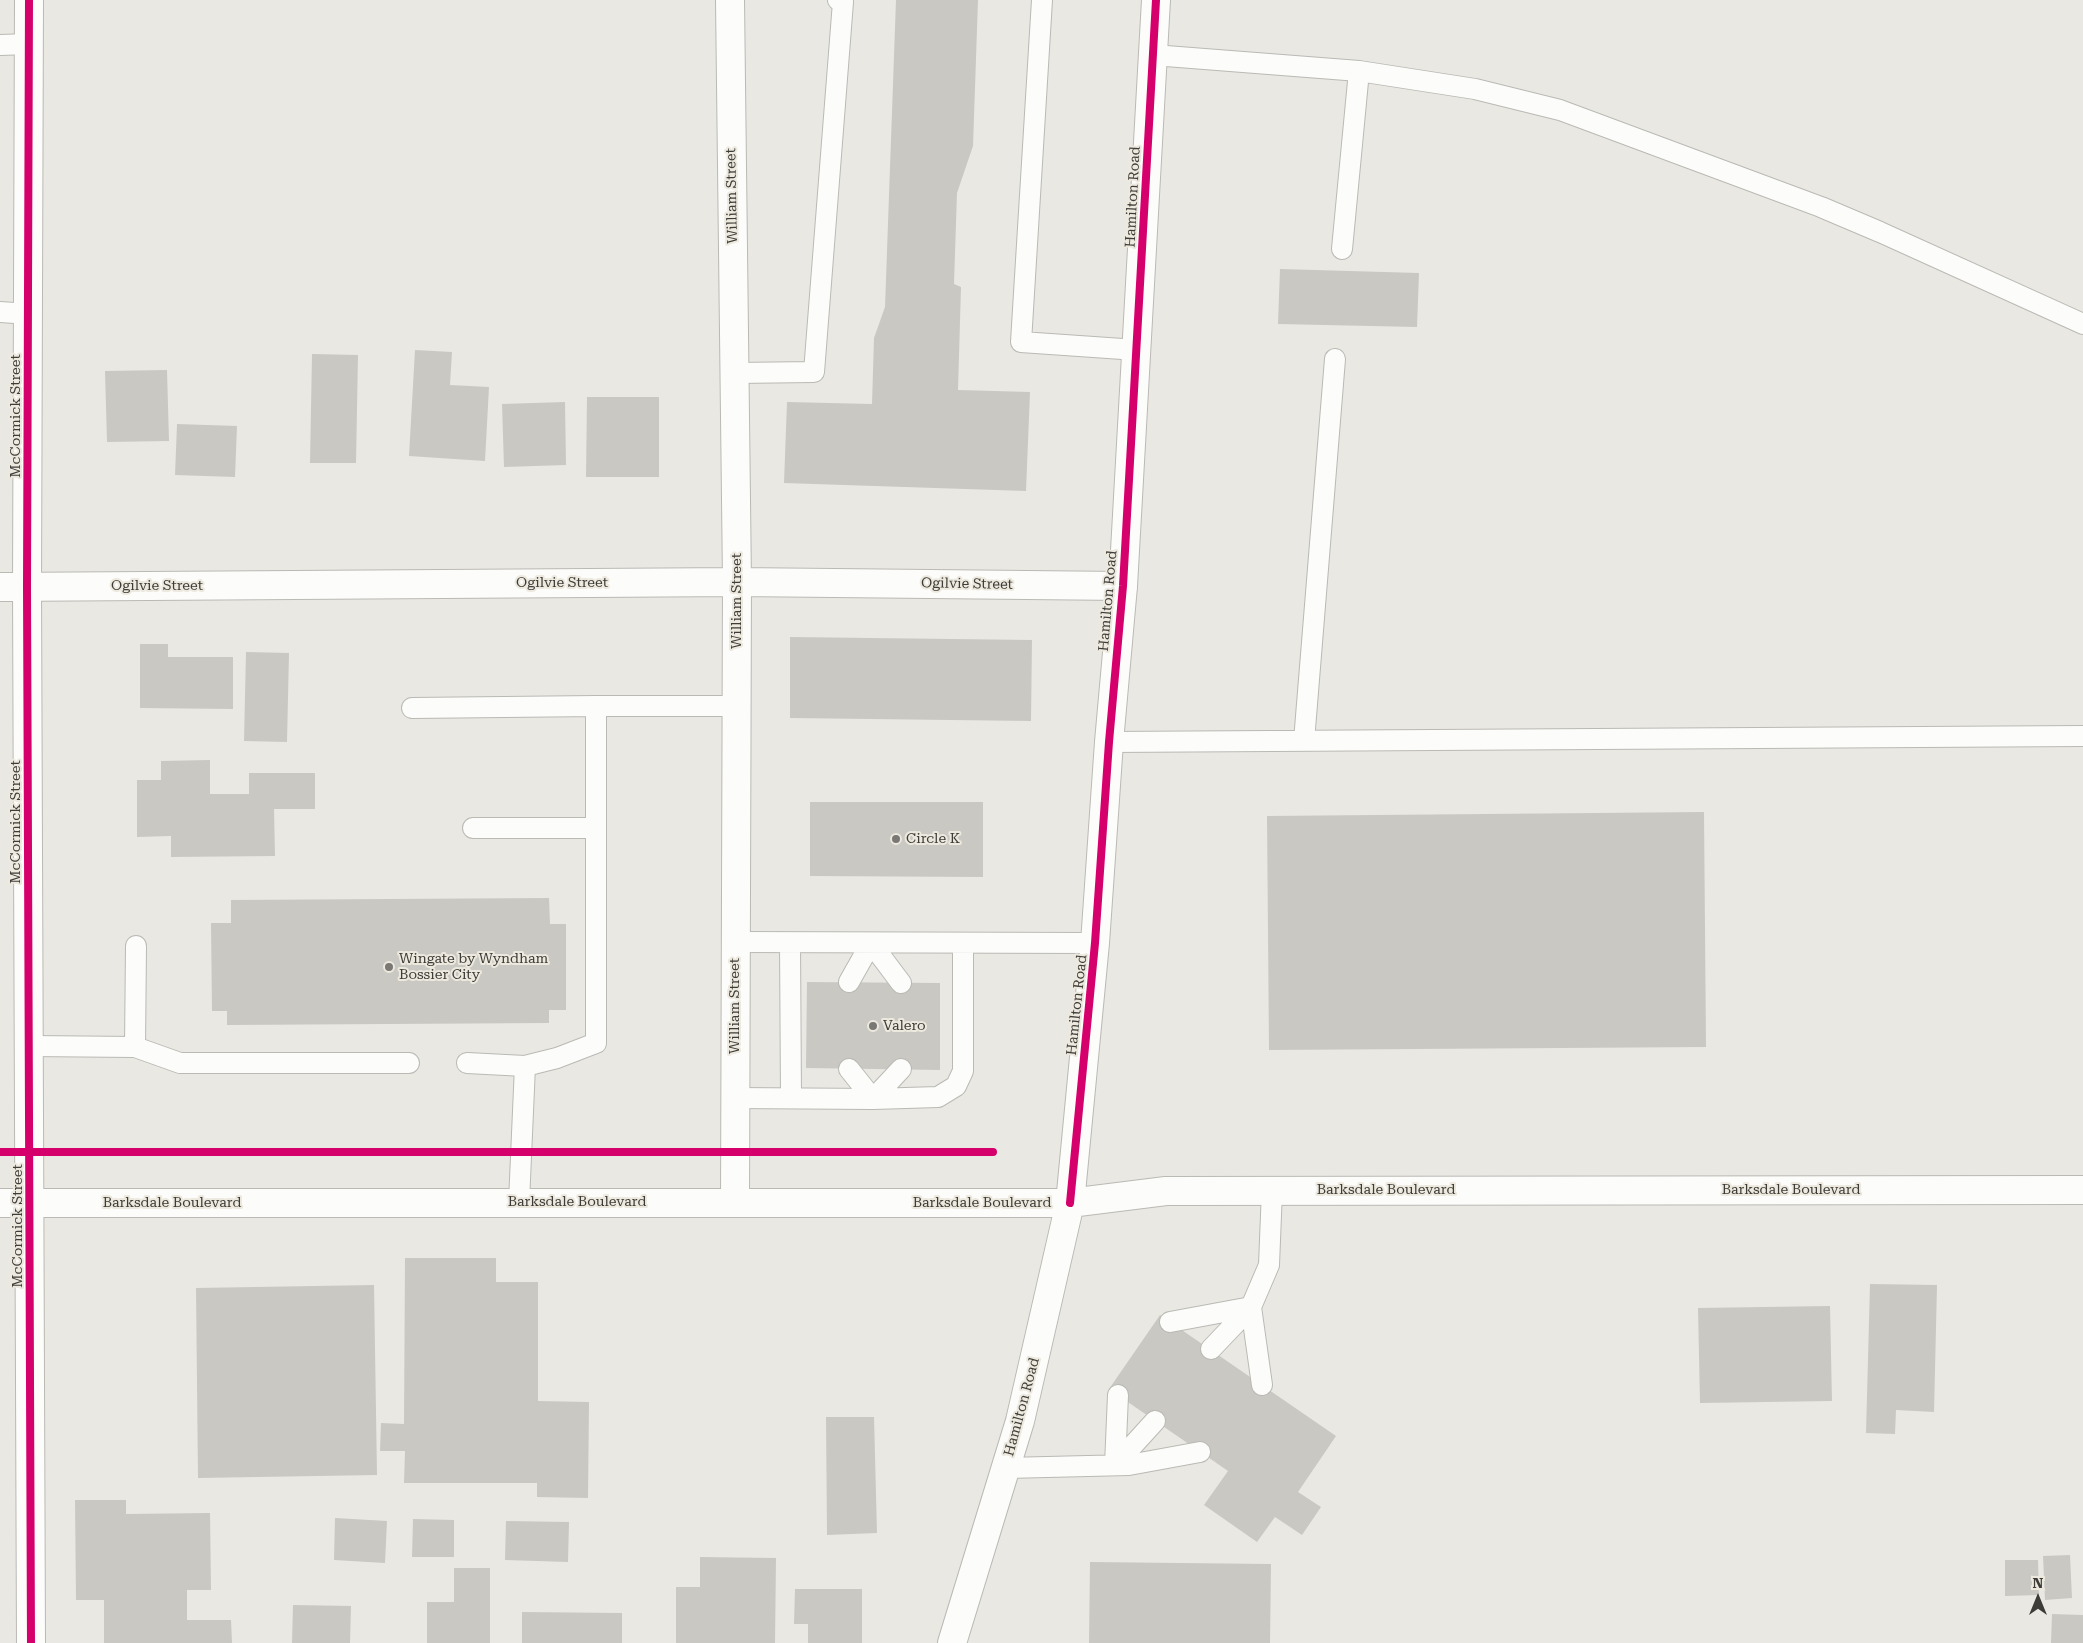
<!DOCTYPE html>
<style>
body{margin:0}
#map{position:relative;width:2083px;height:1643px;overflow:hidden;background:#eae8e2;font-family:"Roboto Serif",serif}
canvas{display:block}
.north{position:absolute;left:2013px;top:1573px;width:50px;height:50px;-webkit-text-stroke:4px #ede9de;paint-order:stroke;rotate:0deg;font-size:14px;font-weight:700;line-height:20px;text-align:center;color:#3d3c38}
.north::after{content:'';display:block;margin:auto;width:18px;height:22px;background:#3d3c38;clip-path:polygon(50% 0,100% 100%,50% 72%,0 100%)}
</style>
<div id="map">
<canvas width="2083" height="1643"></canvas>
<div class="north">N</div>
</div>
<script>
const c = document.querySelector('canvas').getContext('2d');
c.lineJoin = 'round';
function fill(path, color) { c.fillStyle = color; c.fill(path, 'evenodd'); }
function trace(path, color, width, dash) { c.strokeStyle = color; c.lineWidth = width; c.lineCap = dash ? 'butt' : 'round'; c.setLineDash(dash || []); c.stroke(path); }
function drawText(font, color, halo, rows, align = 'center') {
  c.font = font + ' "Roboto Serif",serif'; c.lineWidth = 4; c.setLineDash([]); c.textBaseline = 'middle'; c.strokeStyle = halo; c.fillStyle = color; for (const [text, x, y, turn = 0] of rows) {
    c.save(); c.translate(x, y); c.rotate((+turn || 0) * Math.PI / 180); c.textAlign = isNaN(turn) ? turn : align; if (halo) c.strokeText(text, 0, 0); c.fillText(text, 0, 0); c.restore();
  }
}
const building = new Path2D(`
 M896,0H978L973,146L957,193L954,284L961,287L958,390L1030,392L1026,491L784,483L787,402L872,404L874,338L885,307Z
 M1280,269L1419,273L1417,327L1278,324Z
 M415,350L452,352L450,385L489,387L485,461L409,456Z
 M312,354L358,355L356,463H310Z
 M167,370L169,441L107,442L105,371Z
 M587,397H659V477H586Z
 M565,402L566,465L504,467L502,404Z
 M177,424L237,426L235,477L175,475Z
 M790,637L1032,640L1031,721L790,718Z
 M140,644H168V657H233V709L140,708Z
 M246,652L289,653L287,742L244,741Z
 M210,760V794H249V773H315V809H274L275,856L171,857V836L137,837V780H161V761Z
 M810,802H983V877L810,876Z
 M1704,812L1706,1047L1269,1050L1267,816Z
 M549,898L550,924H566V1010H549V1023L227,1025V1011H212L211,923H231V900Z
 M807,982L940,983V1070L806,1068Z
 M405,1258H496V1282H538V1401L589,1402L588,1498L537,1497V1483H404L405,1451H380L381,1423L404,1424Z
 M1870,1284L1937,1285L1934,1412L1896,1410L1895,1434L1866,1433Z
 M374,1285L377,1475L198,1478L196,1288Z
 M1830,1306L1832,1401L1700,1403L1698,1308Z
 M1160,1315L1336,1436L1298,1492L1321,1507L1302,1535L1275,1517L1257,1542L1204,1505L1228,1471L1109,1389Z
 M826,1417H874L877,1533L827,1535Z
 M75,1500H126V1514L210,1513L211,1590H187V1620H231L232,1643H104V1600H76Z
 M335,1518L387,1521L385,1563L334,1560Z
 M413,1519L454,1520V1557H412Z
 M506,1521L569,1522L568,1562L505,1560Z
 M2070,1555L2072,1598L2045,1600L2043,1556Z
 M700,1557L776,1558L775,1643H676V1587H700Z
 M2005,1560H2038L2039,1595L2005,1596Z
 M1090,1562L1271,1564L1270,1643H1089Z
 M454,1568H490V1643H427V1602H454Z
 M795,1589H862V1643H808V1624H794Z
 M293,1605L351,1606L350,1643H292Z
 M522,1612L622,1613V1643H522Z
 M2052,1614L2083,1615V1643H2051Z`);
const lane = new Path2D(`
 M1042,0L1021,342L1137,350
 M0,45L29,44
 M1153,55L1359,71L1475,89L1560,110L1821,207L1880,232L2083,324
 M1342,249L1359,71
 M0,312L29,314
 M735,373L814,372L843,2L838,0
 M412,708L596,706
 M1304,741L1335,359
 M1109,742L2083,736
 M473,828H596
 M736,942L1095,943
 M790,943L791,1097
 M849,982L871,943L901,983
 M30,1046L135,1047L180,1063H409
 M135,1047L136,946
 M467,1063L525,1066L519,1202
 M525,1066L557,1058L596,1043V706H737
 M849,1069L873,1099L901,1069
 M735,1098L873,1099L938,1097L956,1086L963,1071V943
 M1170,1322L1251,1307
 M1211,1349L1251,1307
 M1262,1385L1251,1307L1269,1265L1272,1190
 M1115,1465L1118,1395
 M1115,1465L1155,1421
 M1006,1468L1129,1465L1200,1452`);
const street = new Path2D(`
 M29,0L27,587L31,1643
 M730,0L737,582L735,1202
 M0,587L737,582L1123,586`);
const secondary = new Path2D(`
 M0,1203H1070L1166,1191L2083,1190
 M952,1643L1020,1421L1070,1203L1095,943L1109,742L1123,586L1156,0`);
const cycleway = new Path2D(`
 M29,0L27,587L31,1643
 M0,1152H993
 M1070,1203L1095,943L1109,742L1123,586L1156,0`);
const markers = [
 [896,839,5,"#7a7874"],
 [389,967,5,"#7a7874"],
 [873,1026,5,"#7a7874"]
];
const streetNames = [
 ["William Street",732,196,-91],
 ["Hamilton Road",1133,197,-87],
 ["McCormick Street",16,416,-90],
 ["Ogilvie Street",562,583],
 ["Ogilvie Street",967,584,1],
 ["Ogilvie Street",157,586],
 ["William Street",737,601,-90],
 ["Hamilton Road",1108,601,-85],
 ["McCormick Street",16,822,-90],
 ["Hamilton Road",1077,1005,-84],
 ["William Street",735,1006,-90],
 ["Barksdale Boulevard",1386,1190],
 ["Barksdale Boulevard",1791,1190],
 ["Barksdale Boulevard",577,1202],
 ["Barksdale Boulevard",172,1203],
 ["Barksdale Boulevard",982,1203],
 ["McCormick Street",18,1226,-90],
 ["Hamilton Road",1022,1407,-75]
];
const poiNames = [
 ["Circle K",906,839],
 ["Wingate by Wyndham",399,959],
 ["Bossier City",399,975],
 ["Valero",883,1026]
];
fill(building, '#cac8c3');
trace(lane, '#bab9b4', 22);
trace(street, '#bab9b4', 30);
trace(secondary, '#bab9b4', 30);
trace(lane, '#fcfcfb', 20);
trace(street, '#fcfcfb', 28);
trace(secondary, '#fcfcfb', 28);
trace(cycleway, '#d6006c', 8);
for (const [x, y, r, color] of markers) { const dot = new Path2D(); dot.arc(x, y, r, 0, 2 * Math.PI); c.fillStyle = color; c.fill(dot); trace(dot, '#ede9de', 2); }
drawText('14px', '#3d3c38', '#ede9de', streetNames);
drawText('14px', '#3d3c38', '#ede9de', poiNames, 'left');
</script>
